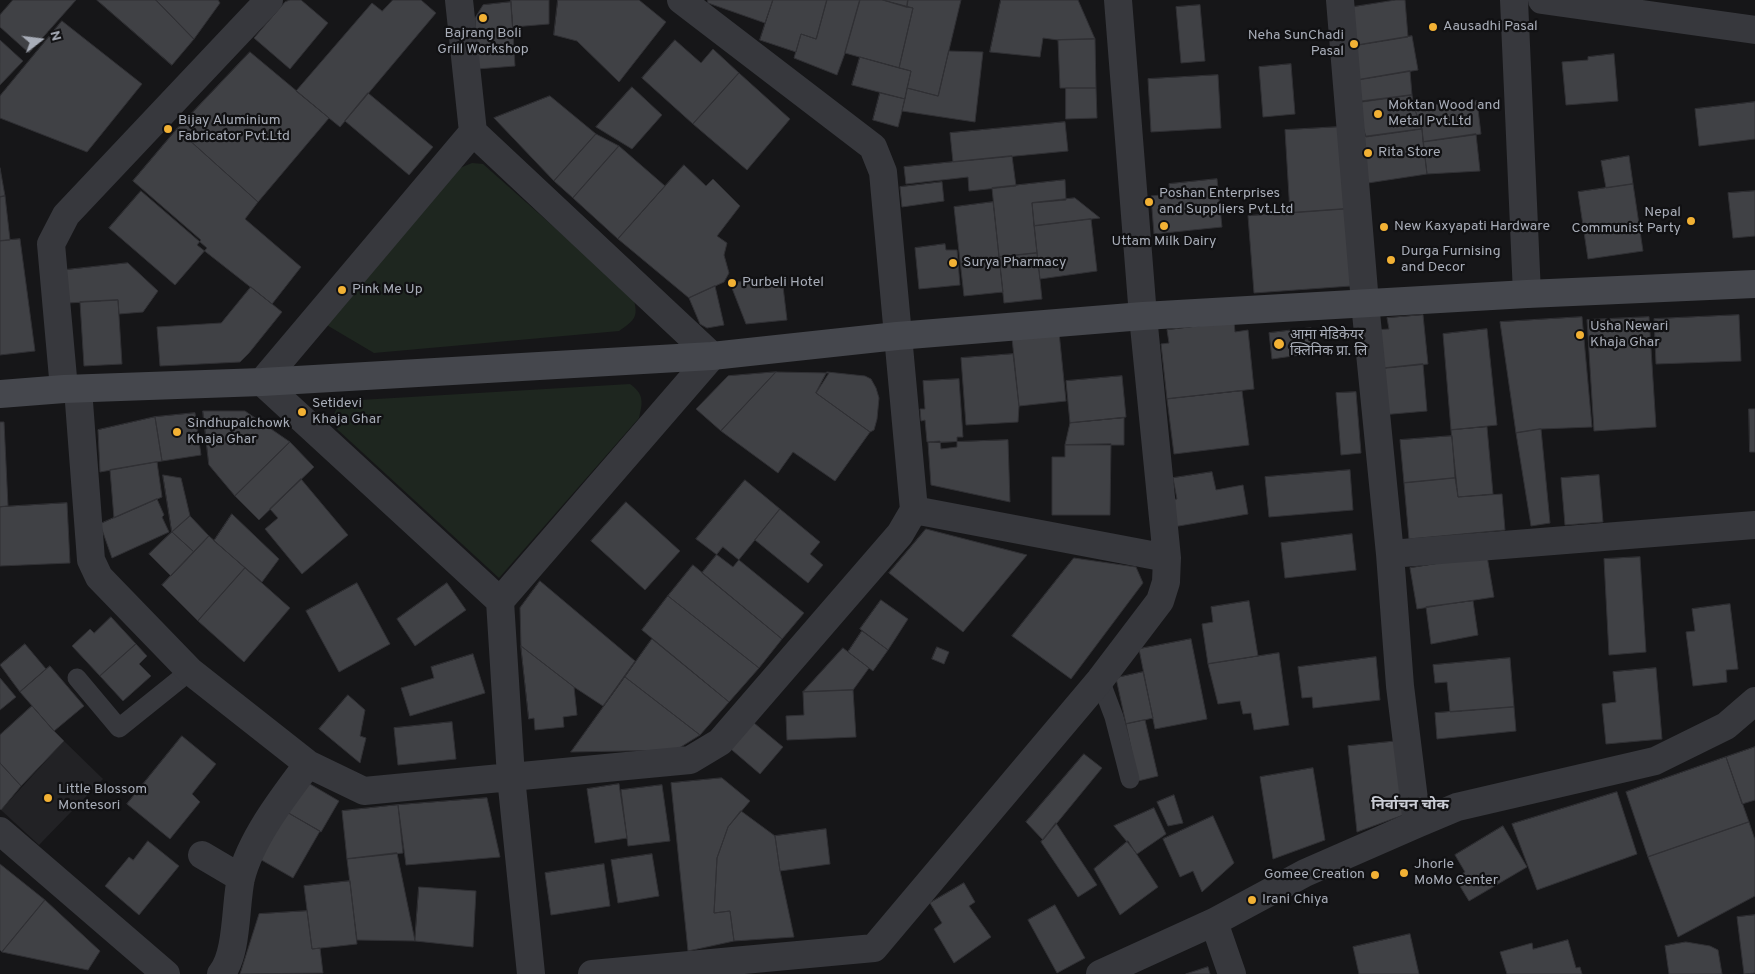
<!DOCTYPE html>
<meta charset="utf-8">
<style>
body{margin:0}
#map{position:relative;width:1755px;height:974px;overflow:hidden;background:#161618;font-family:Overpass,sans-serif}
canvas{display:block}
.north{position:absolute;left:15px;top:15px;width:50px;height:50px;-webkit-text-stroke:4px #111113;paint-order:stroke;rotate:75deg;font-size:14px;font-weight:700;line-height:20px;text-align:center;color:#a8adb8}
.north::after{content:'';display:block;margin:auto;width:18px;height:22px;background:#a8adb8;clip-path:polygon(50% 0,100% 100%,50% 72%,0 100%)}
</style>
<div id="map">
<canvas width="1755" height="974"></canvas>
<div class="north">N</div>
</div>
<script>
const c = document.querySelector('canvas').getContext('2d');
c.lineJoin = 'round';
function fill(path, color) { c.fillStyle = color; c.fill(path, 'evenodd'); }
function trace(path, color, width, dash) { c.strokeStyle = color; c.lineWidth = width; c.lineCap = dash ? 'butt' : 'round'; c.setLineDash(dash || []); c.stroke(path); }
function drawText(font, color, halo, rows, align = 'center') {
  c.font = font + ' Overpass,"Noto Sans Devanagari",sans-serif'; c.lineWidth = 4.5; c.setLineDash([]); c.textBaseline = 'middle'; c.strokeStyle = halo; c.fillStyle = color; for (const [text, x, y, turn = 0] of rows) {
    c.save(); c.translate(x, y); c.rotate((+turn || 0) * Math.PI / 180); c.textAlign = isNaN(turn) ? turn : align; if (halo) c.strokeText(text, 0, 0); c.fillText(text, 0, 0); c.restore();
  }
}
const built = new Path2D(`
 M64,741L103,779L39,845L1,810Z`);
const green = new Path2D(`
 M472,163L483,164L633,297C639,317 635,320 619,331L374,353L325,324L460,168Z
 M630,384C644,394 643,402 639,418L499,578L338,430C331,416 333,413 343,401Z`);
const building = new Path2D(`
 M13,0H76L29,53L0,27V15Z
 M97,0H156L194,39L172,65Z
 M156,0H218L220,3L194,39Z
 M290,0H301L328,23L290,69L254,38L285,2Z
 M393,0H421L436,13L340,127L296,91L372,3L382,11Z
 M511,0H549V24L513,27Z
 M558,0H639L666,22L619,82L577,41L554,35Z
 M708,0H773L765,23L708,3Z
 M773,0H827L816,39L801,34L796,52L760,40Z
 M827,0H860L845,53L837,75L794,58L801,34L816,39Z
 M860,0H883L913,8L899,68L845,53Z
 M883,0H908L907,7Z
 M908,0H961L938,96L907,88L911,71L899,68L913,8L907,7Z
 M1001,0H1078L1095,39L1058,40L1043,38L1040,57L990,52Z
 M1396,0H1405L1408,37L1353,46V7Z
 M511,2L515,66L477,69L475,18L483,5Z
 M1200,5L1205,61L1181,63L1176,7Z
 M62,21L142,84L87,152L0,118V96Z
 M1412,36L1418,70L1358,80L1353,46Z
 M1095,39L1096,88H1060L1058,40Z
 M0,40L23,61L0,85Z
 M675,40L701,63L713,49L739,73L693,124L642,78Z
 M949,51L983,52L975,122L902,111L907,88L938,96Z
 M250,52L329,118L258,202L177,129Z
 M1614,54L1618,101L1566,105L1562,62L1588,60V57Z
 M860,57L911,71L905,99L852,85Z
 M1291,64L1295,114L1263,117L1259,67Z
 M1410,71L1412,95L1362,102L1358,80Z
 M739,73L790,119L747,170L693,124Z
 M1218,75L1221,128L1151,132L1148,79Z
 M632,87L662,115L632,149L596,127Z
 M1066,88H1096L1097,118L1066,119Z
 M368,93L433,147L409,175L345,121Z
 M880,93L905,99L898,127L873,120Z
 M1412,95L1414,107L1422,129L1366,137L1356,102Z
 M550,96L596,134L554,181L494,118Z
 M1477,101L1481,134L1423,142L1422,129L1414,107Z
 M1755,102V139L1699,146L1695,109Z
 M1065,122L1068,151L953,162L950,133Z
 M1339,127L1345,209L1290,213L1285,130Z
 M177,129L258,202L245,219L301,267L272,304L197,245L201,240L133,181Z
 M1422,129L1427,174L1368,183L1362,137Z
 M596,134L619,146L573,198L554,181Z
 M1476,134L1480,171L1427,174L1423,142Z
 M619,146L665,186L618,239L573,198Z
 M1012,156L1016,186L969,191L968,177L906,184L904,167Z
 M1629,156L1633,184L1606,188L1601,161Z
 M684,165L706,186L713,179L740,206L717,236L727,243L724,255L729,273L724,282L689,298L618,239Z
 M0,168L5,196L0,197Z
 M1217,179L1222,227L1154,234L1151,196L1170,194L1169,184Z
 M1065,180L1066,200L1032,203L1037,253L999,257L992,188Z
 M942,182L944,201L902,207L900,187Z
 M1633,184L1643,251L1588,259L1578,192Z
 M141,191L207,248L175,285L109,228Z
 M1755,191V236L1733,238L1728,193Z
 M5,196L10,240L0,241V197Z
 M1075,198L1100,218L1034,226L1032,203Z
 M993,202L1003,292L964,296L954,207Z
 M1345,209L1351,286L1254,293L1248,216Z
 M1091,219L1097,271L1040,279L1034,226Z
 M20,239L35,351L0,355V241Z
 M945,244L946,250H957L960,285L919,289L915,248Z
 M1037,253L1042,299L1004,303L999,257Z
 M128,263L158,291L143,312L119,314L118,300L68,303L65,270Z
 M782,278L787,320L746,324L730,283Z
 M715,286L724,325L707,328L700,324L689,298Z
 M251,287L282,312L249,353L240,362L160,366L157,327L221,323Z
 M118,300L122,364L84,366L80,302Z
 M1423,315L1428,364L1377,369L1373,330L1389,329L1387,318Z
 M1739,315L1741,361L1656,364L1654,319Z
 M1582,317L1592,427L1541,429L1516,433L1500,322Z
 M1649,317L1656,427L1594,431L1587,320Z
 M1234,322L1235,332L1248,330L1254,389L1167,399L1161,344L1169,343L1167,330Z
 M1311,328L1314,353L1272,359L1269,333Z
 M1487,329L1497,425L1451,430L1443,334Z
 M1059,332L1066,401L1019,406L1012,338Z
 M1013,354L1019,406L1018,422L966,425L961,358Z
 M1423,364L1427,411L1381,415L1377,369Z
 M776,372L721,431L696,409L728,376Z
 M776,372L829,373L816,393L870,432L835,481L793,452L778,473L721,431Z
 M827,372L865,376L871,379L876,388L879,398L877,419L874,430L870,432L816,393Z
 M1122,376L1126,417L1070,423L1066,381Z
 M959,379L963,437H957V447L941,449L940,441L927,442L925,420L921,421L920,409H925L923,381Z
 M1242,391L1249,445L1174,454L1167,399Z
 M1356,392L1361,453L1341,455L1336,393Z
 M1749,409H1755V452H1750Z
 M203,411H245L290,442L235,496L209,465Z
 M195,413L201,455L162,461L155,417Z
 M155,417L162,461L100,472L98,430Z
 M1124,418V445H1065L1070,423Z
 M0,422H4L8,506L0,507Z
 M1487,427L1493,494L1458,497L1451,430Z
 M1541,429L1550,523L1531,526L1516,433Z
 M1452,436L1455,478L1404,483L1400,440Z
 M1008,440L1010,502L931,485L928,443Z
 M290,442L314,467L259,520L235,496Z
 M1111,444L1110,515H1052V457H1065V445Z
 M157,462L162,497L114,518L110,470Z
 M1350,470L1353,510L1269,517L1265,477Z
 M1212,472L1216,490L1243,485L1248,514L1173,527L1169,500L1177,499L1173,478Z
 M163,475L181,478L190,516L172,532Z
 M1599,475L1603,522L1565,525L1561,478Z
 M1455,478L1458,497L1502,494L1505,530L1409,539L1404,483Z
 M301,479L348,535L302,574L265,529L278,518L270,509Z
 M745,480L780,509L733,567L696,539Z
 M157,499L164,515L162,517L169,532L112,558L100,524Z
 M626,502L680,551L645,590L591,541Z
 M67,503L70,563L0,566V507Z
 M780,509L820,542L810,554L823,565L808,583L755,540Z
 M232,514L279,559L262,582L214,541Z
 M190,516L209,536L194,552L172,532Z
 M926,529L1027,555L963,632L889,573Z
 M172,532L194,552L171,576L149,554Z
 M1352,534L1356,570L1285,578L1281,543Z
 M209,536L245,568L198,621L162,585Z
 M723,547L804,613L782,639L702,573Z
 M1487,556L1494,597L1417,609L1410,568Z
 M1640,557L1646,652L1609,655L1604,559Z
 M1074,558L1136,567L1143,583L1071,679L1012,636Z
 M693,565L782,639L759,668L668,596Z
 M245,568L290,608L244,662L198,621Z
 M540,581L635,661L603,706L574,687L521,646L520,608Z
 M357,583L390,644L339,672L306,611Z
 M447,583L466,610L415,646L397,619Z
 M668,596L759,668L729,702L642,630Z
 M881,600L908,619L888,650L860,629Z
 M1249,601L1258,656L1208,664L1202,624L1213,622L1211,607Z
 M1473,601L1478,635L1431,644L1426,607Z
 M1730,604L1738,669L1726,670L1727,682L1693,686L1686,632L1695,631L1692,609Z
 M111,617L136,644L100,676L72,646L90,629L94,633Z
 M862,631L888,650L873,671L848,652Z
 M652,639L729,702L700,735L625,677Z
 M1191,639L1207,719L1155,729L1139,649Z
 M25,644L46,669L20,692L0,665Z
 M136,644L147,656L139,664L151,676L123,701L100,676Z
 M521,646L574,687L577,715L563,717L564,727L535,730L534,718L529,719Z
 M937,647L949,652L944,664L932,659Z
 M843,648L869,668L853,690L803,692Z
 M1279,653L1289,725L1254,730L1251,713L1243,714L1240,701L1218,704L1208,664Z
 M473,654L485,693L410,716L401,688L434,678L431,667Z
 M1376,657L1380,700L1313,708L1312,697L1302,698L1298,667Z
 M1510,658L1514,707L1450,712L1447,682L1435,683L1433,665Z
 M50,666L84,706L54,731L20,692Z
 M1656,668L1662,739L1606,744L1602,704L1616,702L1613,672Z
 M1143,672L1153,718L1126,724L1116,678Z
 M625,677L700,735L676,750L571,752Z
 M0,678L16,697L0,710Z
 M853,690L856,737L787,740L786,716L804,715L803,692Z
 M348,695L365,710L360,736L366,738L360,763L319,729Z
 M32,706L54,731L64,741L21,786L0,763V735Z
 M1514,707L1516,731L1437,739L1435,713Z
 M748,718L783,747L760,774L725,744Z
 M1145,720L1158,776L1138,781L1126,724Z
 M452,722L456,759L398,765L394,728Z
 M182,736L216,764L192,794L200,802L170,839L127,804Z
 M1399,741L1406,814L1357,832L1348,746Z
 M1755,747V800L1742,804L1726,757Z
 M1084,754L1102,768L1043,840L1026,822Z
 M1726,757L1749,822L1648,857L1626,792Z
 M0,763L21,786L1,810L0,809Z
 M1313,768L1325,840L1273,859L1260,777Z
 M722,778L750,801L728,827L717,858L714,913L730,911L734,941L688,951L671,783Z
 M303,780L339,801L321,832L285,811Z
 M619,784L627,838L595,843L587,789Z
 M662,785L670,841L628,846L621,790Z
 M1617,792L1637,854L1537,890L1512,824Z
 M1174,795L1183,823L1168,826L1157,802Z
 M487,798L500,857L406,865L398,805Z
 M398,805L403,853L347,859L342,811Z
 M1154,808L1166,834L1137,854L1114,826Z
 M285,811L320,831L293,878L258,858Z
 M741,811L775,836L780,871L794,937L734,941L730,911L714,913L717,858L728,827Z
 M1213,816L1234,863L1202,892L1193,871L1180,877L1163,839Z
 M1749,822L1755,840V896L1678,937L1648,857Z
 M1056,823L1097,885L1078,897L1041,842Z
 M1503,826L1527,867L1469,901L1455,878L1465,872L1455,855Z
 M826,829L830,864L780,871L775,836Z
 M148,841L179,866L139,915L105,886L129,857L133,860Z
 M1128,841L1158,887L1120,915L1094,869Z
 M397,853L415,941L357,940L347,859Z
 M652,854L659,896L618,903L611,860Z
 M0,864L45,900L2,952L0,950Z
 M604,864L610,906L551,915L545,873Z
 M350,881L357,944L312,949L304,886Z
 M964,883L975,902L969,906L991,937L954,963L934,929L942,923L930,903Z
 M419,887L476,891L473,947L415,941Z
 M45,900L100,951L88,970L2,952Z
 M1055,905L1085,958L1057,973L1028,920Z
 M307,911L312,949L320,948L323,973L240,974L259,914Z
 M1755,915V973L1744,974L1737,917Z
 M1410,934L1419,974H1359L1353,947Z
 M1568,940L1576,968L1580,967L1582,974H1507L1500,952L1532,943L1533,949Z
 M1686,942L1710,946L1718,950L1722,974H1669L1665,946Z
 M1208,967L1210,974H1186Z`);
const lane = new Path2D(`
 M77,678L119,728L190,671
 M1100,680L1114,717L1130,779`);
const street = new Path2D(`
 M459,0L473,132L712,356L500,601L262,382L473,132
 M1340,0L1365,303L1390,554L1400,686L1417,824
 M1514,0L1527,294
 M1542,0L1755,30
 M64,389L51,244L66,215L269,0
 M78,389L91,560L99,577L190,671L308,764L364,791L690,760L720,742L900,534L914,510L883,172L873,147L681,0
 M914,510L1167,558
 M1390,554L1755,525
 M500,601L511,777L531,974
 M0,831L166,974
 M202,855L241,878
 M1214,922L1232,974
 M221,974C238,954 235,904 241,878C251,838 284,796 308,764
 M592,974L874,948L1100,680L1160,601L1166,582L1167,558L1143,316L1118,0
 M1100,974L1214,922L1305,873L1417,824L1457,807L1655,761L1726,726L1755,701`);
const secondary = new Path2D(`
 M0,394L64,389L262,382L712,356L897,336L1143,316L1527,294L1755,284`);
const markers = [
 [483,18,5,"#f2b134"],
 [1433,27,5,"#f2b134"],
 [1354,44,5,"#f2b134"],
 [1378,114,5,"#f2b134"],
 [168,129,5,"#f2b134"],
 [1368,153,5,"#f2b134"],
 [1149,202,5,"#f2b134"],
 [1691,221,5,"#f2b134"],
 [1164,226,5,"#f2b134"],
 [1384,227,5,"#f2b134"],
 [1391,260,5,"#f2b134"],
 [953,263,5,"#f2b134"],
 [732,283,5,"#f2b134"],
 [342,290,5,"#f2b134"],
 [1580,335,5,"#f2b134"],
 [1279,344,6,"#f2b134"],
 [302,412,5,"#f2b134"],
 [177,432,5,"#f2b134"],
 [48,798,5,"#f2b134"],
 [1404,873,5,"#f2b134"],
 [1375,875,5,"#f2b134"],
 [1252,900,5,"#f2b134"]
];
const poiNames = [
 ["Aausadhi Pasal",1443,27],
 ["Bajrang Boli",483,34,"center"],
 ["Grill Workshop",483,50,"center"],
 ["Neha SunChadi",1344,36,"right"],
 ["Pasal",1344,52,"right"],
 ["Moktan Wood and",1388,106],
 ["Metal Pvt.Ltd",1388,122],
 ["Bijay Aluminium",178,121],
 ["Fabricator Pvt.Ltd",178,137],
 ["Rita Store",1378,153],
 ["Poshan Enterprises",1159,194],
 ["and Suppliers Pvt.Ltd",1159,210],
 ["Nepal",1681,213,"right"],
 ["Communist Party",1681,229,"right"],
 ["New Kaxyapati Hardware",1394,227],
 ["Uttam Milk Dairy",1164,242,"center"],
 ["Durga Furnising",1401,252],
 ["and Decor",1401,268],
 ["Surya Pharmacy",963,263],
 ["Purbeli Hotel",742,283],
 ["Pink Me Up",352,290],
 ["Usha Newari",1590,327],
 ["Khaja Ghar",1590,343],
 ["आमा मेडिकेयर",1290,336],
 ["क्लिनिक प्रा. लि",1290,352],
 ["Setidevi",312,404],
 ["Khaja Ghar",312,420],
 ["Sindhupalchowk",187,424],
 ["Khaja Ghar",187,440],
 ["Little Blossom",58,790],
 ["Montesori",58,806],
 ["Jhorle",1414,865],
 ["MoMo Center",1414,881],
 ["Gomee Creation",1365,875,"right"],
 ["Irani Chiya",1262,900]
];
const neighbourhoodNames = [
 ["निर्वाचन चोक",1410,806]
];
fill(built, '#222225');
fill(green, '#1e261f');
fill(building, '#404145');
trace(building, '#303034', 1);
trace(lane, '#37383d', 19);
trace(street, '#37383d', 28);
trace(secondary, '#45474d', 28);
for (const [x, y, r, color] of markers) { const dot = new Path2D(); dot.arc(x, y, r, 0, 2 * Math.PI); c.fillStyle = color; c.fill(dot); trace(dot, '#111113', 2); }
drawText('14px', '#a8adb8', '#111113', poiNames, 'left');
drawText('bold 15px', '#c9ccd4', '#111113', neighbourhoodNames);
</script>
